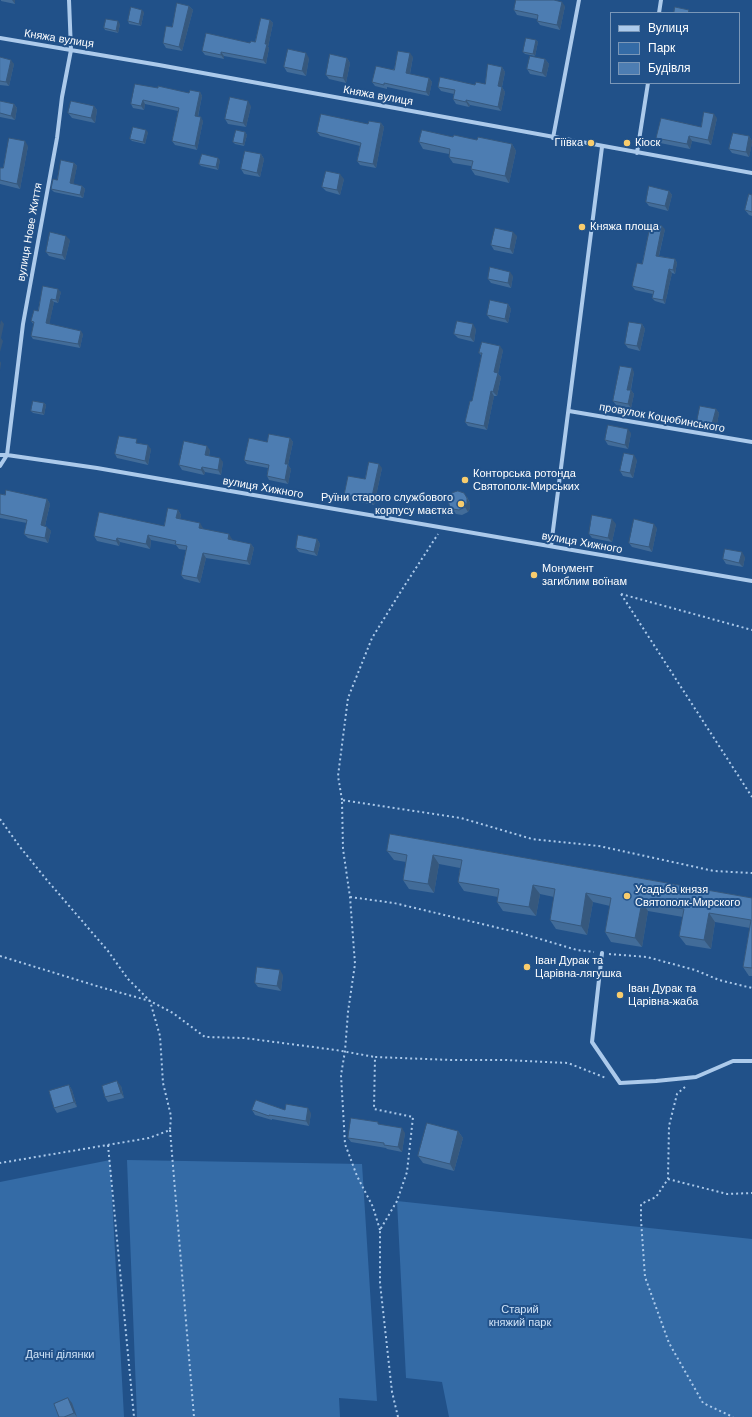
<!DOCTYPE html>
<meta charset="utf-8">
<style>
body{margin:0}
#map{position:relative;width:752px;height:1417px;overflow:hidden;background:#215189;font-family:Helvetica,sans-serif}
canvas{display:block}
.legend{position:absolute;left:610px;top:12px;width:130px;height:72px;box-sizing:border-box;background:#215189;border:1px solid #7a97b8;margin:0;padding:5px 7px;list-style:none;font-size:12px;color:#fff}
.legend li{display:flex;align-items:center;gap:8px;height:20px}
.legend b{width:20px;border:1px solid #7a97b8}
</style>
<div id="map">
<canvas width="752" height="1417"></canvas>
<ul class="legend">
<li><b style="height:5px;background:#accaeb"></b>Вулиця</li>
<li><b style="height:11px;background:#346ba6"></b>Парк</li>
<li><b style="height:11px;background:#4d7db2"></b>Будівля</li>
</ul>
</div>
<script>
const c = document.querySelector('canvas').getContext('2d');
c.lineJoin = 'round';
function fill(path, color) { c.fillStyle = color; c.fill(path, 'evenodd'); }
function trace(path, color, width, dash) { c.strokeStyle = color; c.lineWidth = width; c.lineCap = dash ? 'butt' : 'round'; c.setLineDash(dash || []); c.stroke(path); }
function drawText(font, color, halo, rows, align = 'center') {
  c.font = font + ' Helvetica,sans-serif'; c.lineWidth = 4; c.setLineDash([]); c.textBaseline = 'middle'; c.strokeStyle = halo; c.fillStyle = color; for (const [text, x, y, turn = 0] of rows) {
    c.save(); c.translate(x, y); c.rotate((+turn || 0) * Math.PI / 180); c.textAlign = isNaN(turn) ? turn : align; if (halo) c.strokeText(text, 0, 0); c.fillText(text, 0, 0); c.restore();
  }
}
const green = new Path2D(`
 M110,1160L124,1417H0V1182Z
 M127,1160L362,1164L377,1401L339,1398L340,1417H137Z
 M397,1201L752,1239V1417H449L442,1382L406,1378Z`);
const path = new Path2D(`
 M621,594L752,797
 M621,594L752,630
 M342,800L338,776L348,698L372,638L403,588L438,534
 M0,819L20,847L46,879L108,951L128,979L150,1001L160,1036L163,1083L171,1116L170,1130L149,1138L0,1163
 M350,897L394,903L520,933L577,950L594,952
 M609,954L647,957L695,970L719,980L752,988
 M0,956L100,987L150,1001L173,1013L205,1037L244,1038L336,1050L375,1057
 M685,1087L677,1094L669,1126L668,1179L656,1197L641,1204V1220L645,1277L669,1343L703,1403L733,1417
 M170,1130L194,1417
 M108,1145L134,1417
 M668,1179L727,1194L752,1193
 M380,1230L373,1207L357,1176L345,1144L341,1075L345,1051L348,1012L355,964L350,897L343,849L342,800L461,818L532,839L599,846L714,871L752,873
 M398,1417L392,1392L380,1283V1230L397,1201L407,1172L413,1117L374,1109L375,1057L451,1060H505L568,1063L606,1078`);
const minor = new Path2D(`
 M659,13L661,0
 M0,38L159,65L752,173
 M553,138L579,0
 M637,153L648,83
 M569,411L752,442
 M0,455H7L97,468L752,581
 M0,466L7,455L23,324L57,138L62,97L71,50L69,0
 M551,546L602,147
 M602,953L592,1042L620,1083L656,1081L696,1077L733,1061H752`);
const wall = new Path2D(`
 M1,0H15V4L1,1Z
 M189,6L193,10L182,51L166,48L163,43L172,27Z
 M565,6L560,30L540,25L537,21V19L517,15L514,10Z
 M144,12L141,26L129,24L128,21Z
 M270,20L273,23L268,47L269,48L266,64L224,56V59L205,55L202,51L255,42Z
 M120,24L118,33L105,30L104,28Z
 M536,40L538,42L535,56L525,54L523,52Z
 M0,57L14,64L9,86L0,85Z
 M413,57L410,74L429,78L432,82L429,96L387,87V89L375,86L372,82Z
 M309,58L306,76L287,72L284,67Z
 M347,58L350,63L346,83L329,79L326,75Z
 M545,59L549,64L546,77L530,74L527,69Z
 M502,67L505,72L502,87L505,92L501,111L470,105L469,107L456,104L453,99L454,94L441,91L438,87L485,84Z
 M158,88L189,93L200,92L202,96L198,117L203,121L197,150L175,145L172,141L178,111L145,104L144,110L133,108L131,104Z
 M0,101L14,104L17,108L15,120L0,117Z
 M94,106L97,110L95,123L72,118L68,113Z
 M251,106L246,127L228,124L225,119Z
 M717,118L711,145L692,141L690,149L660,143L656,138L701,127Z
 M381,123L384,127L376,168L360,165L357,161L360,146L320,136L317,132L368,124Z
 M148,132L145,144L132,141L130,139Z
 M245,132L247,135L244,146L235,144L233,142Z
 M749,136L752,141V143L749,157L732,153L729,149Z
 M453,137L512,144L516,151L509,183L475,175L471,169V166L453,163L449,157V154L423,149L419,142Z
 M28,146L20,189L0,184V168H3Z
 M261,154L264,159L260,177L244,174L241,169Z
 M220,160L218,170L201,166L199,164Z
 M74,163L77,166L73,184L82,186L85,189L83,198L54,192L51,189L57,180Z
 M344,179L340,195L326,191L322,187Z
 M669,191L672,195L668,211L649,206L646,202Z
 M752,195V216L749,215L745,210Z
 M665,229L659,256L675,259L677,263L675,274L672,273L665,304L655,301L652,298L653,294L635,290L632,286L642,264Z
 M517,236L513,254L494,250L491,245Z
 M70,240L65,260L49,256L46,252Z
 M513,276L511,288L491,283L488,279Z
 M43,286L61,292L58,303L54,302L49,324L83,334L80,348L33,339L31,336L34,325L31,321L38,311Z
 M508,304L511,309L508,323L490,319L487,315Z
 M642,324L645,329L640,351L628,348L625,344Z
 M476,329L474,342L458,338L454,334Z
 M503,350L498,374L501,377L497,396H494L487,430L468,426L465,422L472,401L482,356L479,353Z
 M634,372L631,390L634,394L631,408L616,405L613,401Z
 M44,403L46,405L44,415L33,413L31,411Z
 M716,409L719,413L716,429L700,426L697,421Z
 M631,433L628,449L608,445L605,440Z
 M290,438L293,442L288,465L291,469L288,484L269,480L267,476L268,468L247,464L244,460L267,442Z
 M140,443L151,449L148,465L117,458L115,454Z
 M210,450L209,456L223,462L221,475L205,472L204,475L182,470L179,465Z
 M637,460L633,478L623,476L620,471Z
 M382,468L374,505L347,499L344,495L365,479Z
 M0,494L47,499L50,504L45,526L51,531L48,543L28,538L24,534L27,523L0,518Z
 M467,497L470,503V508L468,512L462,515L456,514L454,512L450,507Z
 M178,510L181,515L180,519L203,528V529L232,539V540L251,544L254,548L250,565L206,558L200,583L184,579L181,575L186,550L179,549L176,545L151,540L150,549L120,542L119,546L97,541L94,536L164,526Z
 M616,524L612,542L592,538L589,534Z
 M657,528L652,552L632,547L629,543Z
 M317,539L320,544L317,556L299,552L296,548Z
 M745,557L743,567L726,564L723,559Z
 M390,834L752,898V976H749L743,967L750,928L715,922L711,949L686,945L679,936L683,917L648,911L642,947L611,942L605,932L610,906L593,902L587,935L556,929L550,920L554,897L540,894L536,916L503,911L497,902L498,897L464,891L458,882L460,868L439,864L434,893L409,889L403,880L406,862L394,860L387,851Z
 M283,975L281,991L258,987L255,983Z
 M69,1085L72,1090L77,1107L57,1113L54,1108Z
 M121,1086L124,1098L108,1102L105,1097Z
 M252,1110H285L311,1113L309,1126L272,1119V1120L255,1115Z
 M380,1124L405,1133L402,1152L387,1149L386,1148L351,1142L348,1138Z
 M458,1131L463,1138L454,1171L423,1163L418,1156Z
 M72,1403L77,1417H59Z`);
const shadedWall = new Path2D(`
 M12,0H15V4Z
 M562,2L565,6L560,30L557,25Z
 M189,6L193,10L182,51L179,47Z
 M142,10L144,12L141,26L139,24Z
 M270,20L273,23L268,47L269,48L266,64L263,60L265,44Z
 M118,21L120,24L118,33L116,31Z
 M536,40L538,42L535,56L533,54Z
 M221,52L224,56V59L221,55Z
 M306,53L309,58L306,76L302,71Z
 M410,53L413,57L409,78L406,73Z
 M347,58L350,63L346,83L343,78Z
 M545,59L549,64L546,77L542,73Z
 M11,60L14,64L9,86L6,82Z
 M502,67L505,72L501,91L498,86Z
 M429,78L432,82L429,96L426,92Z
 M502,87L505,92L501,111L498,107Z
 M200,92L202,96L197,120L195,116Z
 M143,100L145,104L144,110L141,106Z
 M466,100L470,105L469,107L466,102Z
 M248,101L251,106L246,127L243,123Z
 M14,104L17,108L15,120L11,116Z
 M94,106L97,110L95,123L91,118Z
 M714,114L717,118L711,145L708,140Z
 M201,117L203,121L197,150L195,146Z
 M381,123L384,127L376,168L373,164Z
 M146,130L148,132L145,144L143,142Z
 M245,132L247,135L244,146L243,144Z
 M689,136L692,141L690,149L687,144Z
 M749,136L752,141V143L749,157L746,152Z
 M25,141L28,146L20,189L17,184Z
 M512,144L516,151L509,183L505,176Z
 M261,154L264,159L260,177L257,173Z
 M218,158L220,160L218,170L216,167Z
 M74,163L77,166L73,187L70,183Z
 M340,174L344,179L340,195L337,190Z
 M82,186L85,189L83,198L80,195Z
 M669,191L672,195L668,211L665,206Z
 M662,226L665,229L658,259L656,256Z
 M513,232L517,236L513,254L510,249Z
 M66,236L70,240L65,260L62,255Z
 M675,259L677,263L675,274L673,270Z
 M669,269L672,273L665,304L663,300Z
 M510,272L513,276L511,288L508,283Z
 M58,289L61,292L58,303L56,300Z
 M51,299L54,302L49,326L46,323Z
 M508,304L511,309L508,323L505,319Z
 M1,320L4,324L1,338L3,341L0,352V325Z
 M473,324L476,329L474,342L470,337Z
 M642,324L645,329L640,351L637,346Z
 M81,331L83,334L80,348L78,344Z
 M500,346L503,350L498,374L501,377L497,396L493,392L494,372Z
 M0,361L1,363L0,371Z
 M632,368L634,372L630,393L627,390Z
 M631,390L634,394L631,408L628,404Z
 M491,391L494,396L487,430L484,426Z
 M44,403L46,405L44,415L42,413Z
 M716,409L719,413L716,429L712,424Z
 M628,429L631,433L628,449L625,445Z
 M290,438L293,442L288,465L291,469L288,484L285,480V464Z
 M148,445L151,449L148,465L145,461Z
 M207,446L210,450L208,459L205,455Z
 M634,455L637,460L633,478L630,473Z
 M220,458L223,462L221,475L218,470Z
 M379,464L382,468L374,505L371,501Z
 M202,467L205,472L204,475L201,470Z
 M464,493L470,503V508L468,512L465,507Z
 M47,499L50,504L44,530L41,525Z
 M178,510L181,515L179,523L176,518Z
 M612,519L616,524L612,542L608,538Z
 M200,523L203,528L202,532L199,528Z
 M654,524L657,528L652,552L649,547Z
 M47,527L51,531L48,543L45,538Z
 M229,534L232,539L231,544L228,539Z
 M148,535L151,540L150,549L146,544Z
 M117,538L120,542L119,546L116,541Z
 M317,539L320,544L317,556L314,552Z
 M251,544L254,548L250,565L247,561Z
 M742,552L745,557L743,567L739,563Z
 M203,553L206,558L200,583L197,578Z
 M433,855L439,864L434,893L428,884Z
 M533,885L540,894L536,916L529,907Z
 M586,893L593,902L587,935L581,926Z
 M642,902L648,911L642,947L635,938Z
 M709,913L715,922L711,949L704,940Z
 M280,970L283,975L281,991L277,986Z
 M117,1081L121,1086L124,1098L121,1093Z
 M69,1085L72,1090L77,1107L74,1102Z
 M308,1108L311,1113L309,1126L306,1121Z
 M402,1128L405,1133L402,1152L398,1147Z
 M458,1131L463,1138L454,1171L450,1164Z
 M68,1398L72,1403L77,1417L74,1413Z`);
const building = new Path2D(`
 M516,0H554L562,2L557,25L537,21L538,15L514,10Z
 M177,3L189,6L179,47L163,43L166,26L172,27Z
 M131,7L142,10L139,24L128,21Z
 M675,7L689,10L688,13H674Z
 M261,18L270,20L265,44H267L263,60L221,52V55L202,51L206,33L250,43L251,41L255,42Z
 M106,19L118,21L116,31L104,28Z
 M526,38L536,40L533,54L523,52Z
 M288,49L306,53L302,71L284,67Z
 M398,51L410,53L406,73L429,78L426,92L384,83V85L372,82L376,66L394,70Z
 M330,54L347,58L343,78L326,75Z
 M530,56L545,59L542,73L527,69Z
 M0,57L11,60L6,82L0,81Z
 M488,64L502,67L498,86L502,87L498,107L466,100V102L453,99L455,90L438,87L440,77L475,85L476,82L485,84Z
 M135,84L158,88V86L189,93L190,90L200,92L195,116L201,117L195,146L172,141L179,108L143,100L141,106L131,104Z
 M230,97L248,101L243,123L225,119Z
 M0,101L14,104L11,116L0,113Z
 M71,101L94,106L91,118L68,113Z
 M704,112L714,114L708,140L689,136L687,144L656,138L661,118L701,127Z
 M321,114L368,124L369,121L381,123L373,164L357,161L361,143L317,132Z
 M133,127L146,130L143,142L130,139Z
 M236,130L245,132L243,144L233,142Z
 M422,130L453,137L454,135L477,140L478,137L512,144L505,176L471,169L473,161L449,157L450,149L419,142Z
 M733,133L749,136L746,152L729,149Z
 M9,138L25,141L17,184L0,180V168H3Z
 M245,151L261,154L257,173L241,169Z
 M202,154L218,158L216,167L199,164Z
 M61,160L74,163L70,183L82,186L80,195L51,189L53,179L57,180Z
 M326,171L340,174L337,190L322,187Z
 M649,186L669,191L665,206L646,202Z
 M749,194L752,195V212L745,210Z
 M651,223L662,226L656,256L675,259L673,270L669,269L663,300L652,298L654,291L632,286L637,263L642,264Z
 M495,228L513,232L510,249L491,245Z
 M50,232L66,236L62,255L46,252Z
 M490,267L510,272L508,283L488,279Z
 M43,286L58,289L56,300L51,299L46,323L81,331L78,344L31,336L34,322L31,321L34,310L38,311Z
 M490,300L508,304L505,319L487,315Z
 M457,321L473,324L470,337L454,334Z
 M629,322L642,324L637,346L625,344Z
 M482,342L500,346L494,372L498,373L493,392L491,391L484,426L465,422L470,401H472L482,353H479Z
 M620,366L632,368L627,390H631L628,404L613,401Z
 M33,401L44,403L42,413L31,411Z
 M700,406L716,409L712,424L697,421Z
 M608,425L628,429L625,445L605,440Z
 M269,434L290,438L285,464H288L285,480L267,476L269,465L244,460L249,438L267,442Z
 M119,436L137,439L136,443L148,445L145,461L115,454Z
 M184,441L207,446L205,455L220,458L218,470L202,467L201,470L179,465Z
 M624,453L634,455L630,473L620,471Z
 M369,462L379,464L371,501L344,495L348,476L365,479Z
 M6,490L47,499L41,525L47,527L45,538L24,534L27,520L0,514V494L5,495Z
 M458,491L464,493L467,498V503L465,507L459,510L453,509L450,507L448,501L449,498L452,493Z
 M168,508L178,510L176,518L200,523L199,528L229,534L228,539L251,544L247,561L203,553L197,578L181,575L187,546L175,544L176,541L148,535L146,544L117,538L116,541L94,536L99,512L164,526Z
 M592,515L612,519L608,538L589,534Z
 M634,519L654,524L649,547L629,543Z
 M298,535L317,539L314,552L296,548Z
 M725,549L742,552L739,563L723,559Z
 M390,834L752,898V968L743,967L751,920L709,913L704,940L679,936L684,909L642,902L635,938L605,932L611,898L586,893L581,926L550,920L555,889L533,885L529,907L497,902L499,889L458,882L462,860L433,855L428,884L403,880L407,855L387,851Z
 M257,967L280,970L277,986L255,983Z
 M117,1081L121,1093L105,1097L102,1086Z
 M69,1085L74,1102L54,1108L49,1091Z
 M256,1100L285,1110L286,1104L308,1108L306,1121L269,1115V1116L252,1110Z
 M351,1118L378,1122V1124L402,1128L398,1147L384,1145V1143L348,1138Z
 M427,1123L458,1131L450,1164L418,1156Z
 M68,1398L74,1413L64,1417H59L54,1404Z`);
const markers = [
 [591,143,4,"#f8cc6d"],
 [627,143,4,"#f8cc6d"],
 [582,227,4,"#f8cc6d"],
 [465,480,4,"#f8cc6d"],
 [461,504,4,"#f8cc6d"],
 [534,575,4,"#f8cc6d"],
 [627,896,4,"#f8cc6d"],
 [527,967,4,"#f8cc6d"],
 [620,995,4,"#f8cc6d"]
];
const streetNames = [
 ["Княжа вулиця",59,39,9],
 ["Княжа вулиця",378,96,10],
 ["вулиця Нове Життя",30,232,-80],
 ["провулок Коцюбинського",662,418,10],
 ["вулиця Хижного",263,488,10],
 ["вулиця Хижного",582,543,10]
];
const poiNames = [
 ["Гіївка",583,143,"right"],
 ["Кіоск",635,143],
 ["Княжа площа",590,227],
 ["Конторська ротонда",473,474],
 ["Святополк-Мирських",473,487],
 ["Руїни старого службового",453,498,"right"],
 ["корпусу маєтка",453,511,"right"],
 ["Монумент",542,569],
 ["загиблим воїнам",542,582],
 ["Усадьба князя",635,890],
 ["Святополк-Мирского",635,903],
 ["Іван Дурак та",535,961],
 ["Царівна-лягушка",535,974],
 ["Іван Дурак та",628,989],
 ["Царівна-жаба",628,1002]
];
const parkNames = [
 ["Старий",520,1310],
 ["княжий парк",520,1323],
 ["Дачні ділянки",60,1355]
];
fill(green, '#346ba6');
trace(path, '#accaeb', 2, [2, 3]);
trace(minor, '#accaeb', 4);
fill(wall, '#426c99');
fill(shadedWall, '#36587d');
fill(building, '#4d7db2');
trace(building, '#36587d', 1);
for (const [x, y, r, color] of markers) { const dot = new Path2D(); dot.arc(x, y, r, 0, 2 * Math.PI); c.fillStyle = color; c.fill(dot); trace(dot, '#215189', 1.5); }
drawText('11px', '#fff', '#215189', streetNames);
drawText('11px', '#fff', '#215189', poiNames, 'left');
drawText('11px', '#d1e4f8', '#215189', parkNames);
</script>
